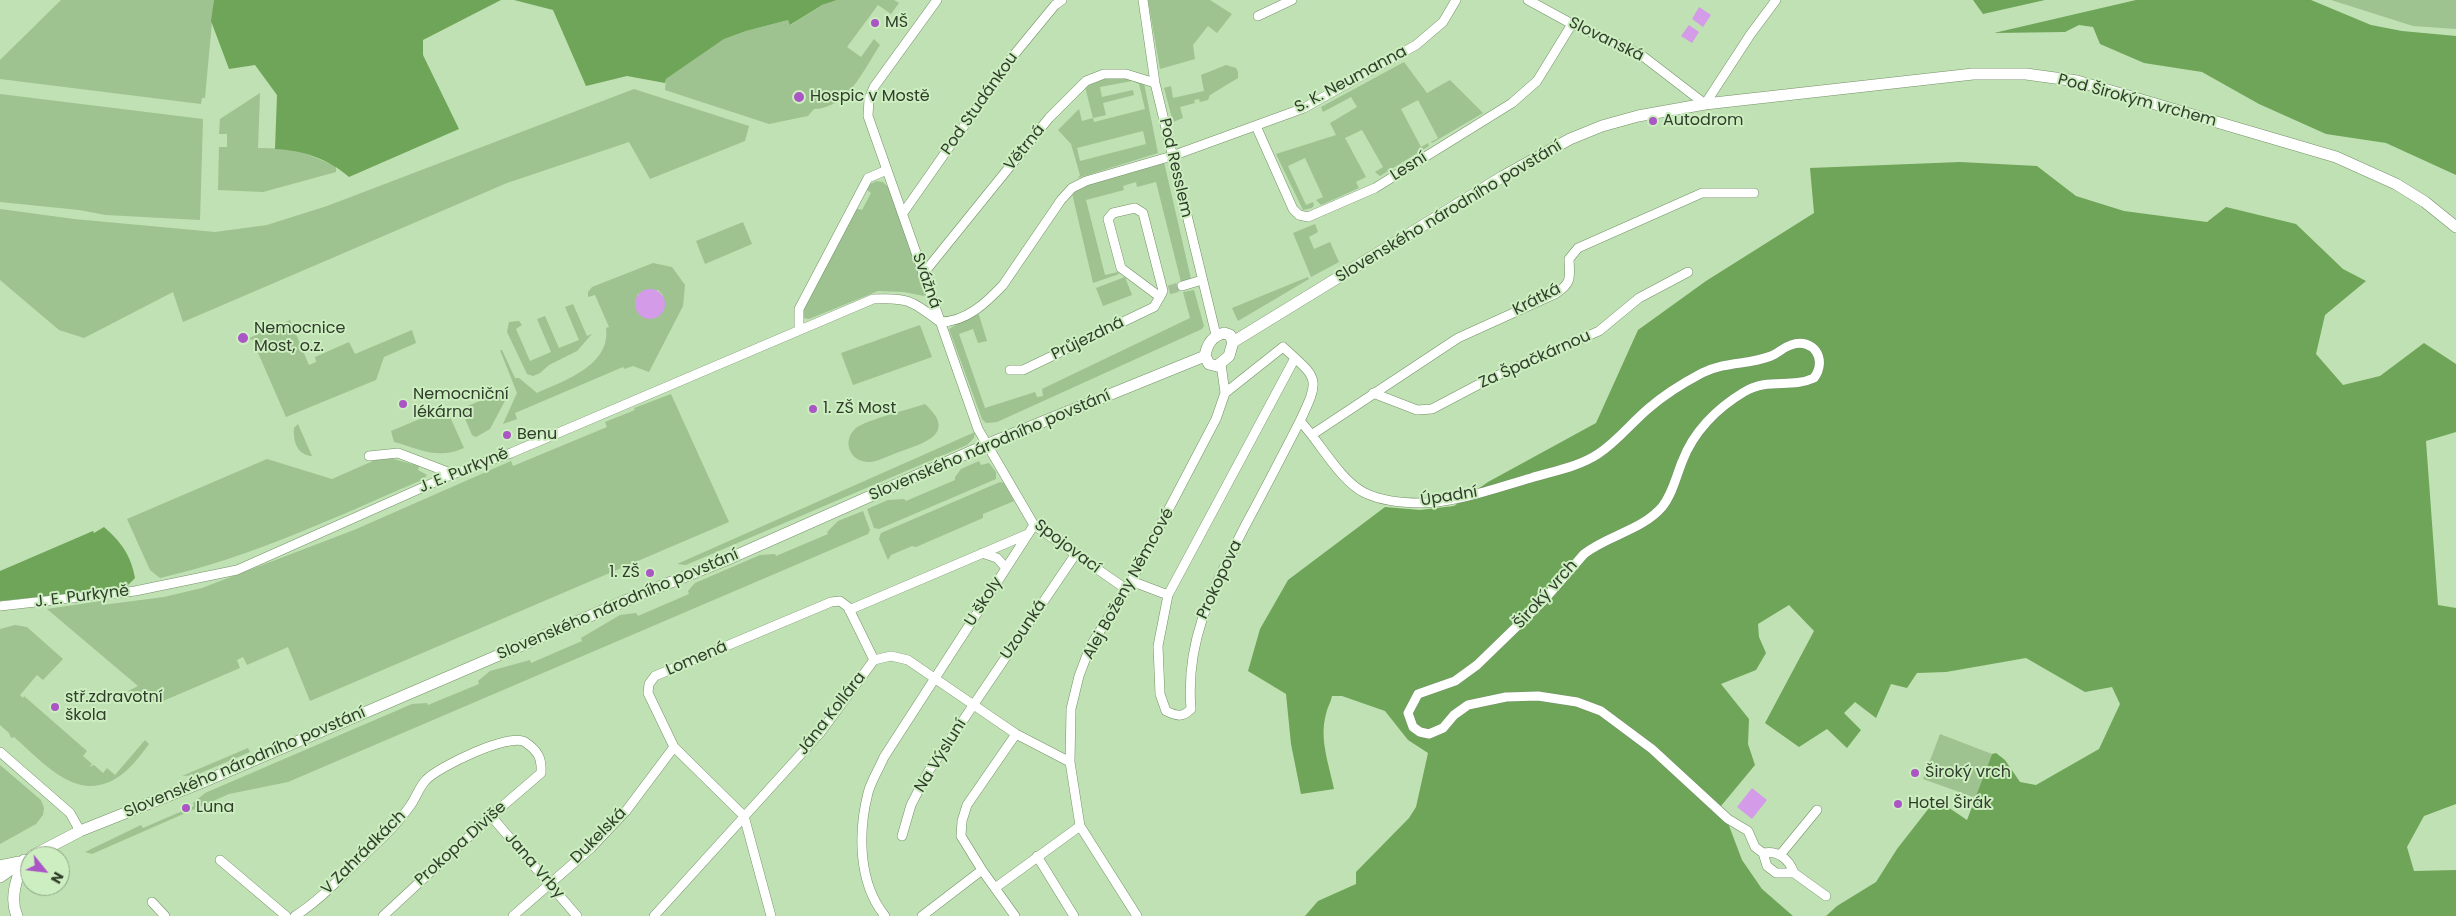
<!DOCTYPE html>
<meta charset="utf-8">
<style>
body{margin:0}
#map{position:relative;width:2456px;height:916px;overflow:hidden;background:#c0e1b3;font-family:Poppins,sans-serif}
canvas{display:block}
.north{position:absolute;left:20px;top:846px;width:50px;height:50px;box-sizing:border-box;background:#cdeec0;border:1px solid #8ea784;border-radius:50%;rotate:119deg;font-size:14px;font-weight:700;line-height:20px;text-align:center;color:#303d2b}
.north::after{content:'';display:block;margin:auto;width:18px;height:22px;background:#aa56c5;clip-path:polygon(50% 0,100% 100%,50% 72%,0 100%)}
</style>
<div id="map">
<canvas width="2456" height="916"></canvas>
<div class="north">N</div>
</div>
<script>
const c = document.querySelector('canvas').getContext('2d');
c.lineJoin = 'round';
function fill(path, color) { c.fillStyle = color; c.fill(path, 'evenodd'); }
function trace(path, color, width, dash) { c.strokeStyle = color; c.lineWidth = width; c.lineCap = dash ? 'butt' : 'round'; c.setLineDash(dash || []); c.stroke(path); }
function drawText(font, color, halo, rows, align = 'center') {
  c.font = font + ' Poppins,sans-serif'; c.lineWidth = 4; c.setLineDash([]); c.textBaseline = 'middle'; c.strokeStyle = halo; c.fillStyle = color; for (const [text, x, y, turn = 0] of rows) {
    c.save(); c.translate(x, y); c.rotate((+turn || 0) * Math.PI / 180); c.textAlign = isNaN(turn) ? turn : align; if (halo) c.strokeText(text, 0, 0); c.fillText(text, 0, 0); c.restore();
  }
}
const green = new Path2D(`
 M61,0H214L205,98H202L201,104L0,79V60Z
 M837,0H894L899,3L891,14L878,5L847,47L861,57L874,39L880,45C864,69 848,108 814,109L808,116L769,124L665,90L666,79L724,39L746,31L788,20L791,25L822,5Z
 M1148,0H1210L1232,14L1217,33L1208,26L1193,45L1195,59L1160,69Z
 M2331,0H2456V29L2413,26Z
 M1404,62L1427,93L1450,80L1483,113L1432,143L1431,142L1438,138L1418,100L1401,109L1421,147L1428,143L1429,146L1380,176L1375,172L1383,167L1362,130L1345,138L1366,177L1356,182L1359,188L1321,205L1316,200L1323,197L1305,158L1288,166L1306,205L1313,202L1314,205L1312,208L1303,210L1276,154L1336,135L1330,123L1357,107L1351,97L1323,112L1321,107Z
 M1226,65L1236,68L1238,72V78L1210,95L1208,100L1200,102L1199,99L1194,100L1195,103L1180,107L1183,118L1173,122L1164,88L1171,86L1173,98L1204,91L1201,75Z
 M1111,76H1123L1144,83L1158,153L1078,178L1080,175L1071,144L1058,130L1079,109L1082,121L1093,118L1085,87ZM1132,81L1139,84L1145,109L1094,122L1093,118L1106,115L1103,103L1134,95L1133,90L1102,97L1100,87ZM1143,131L1146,144L1080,161L1077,148Z
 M634,89L749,126L745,141L650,179L629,142L507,183L183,322L173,292L84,338L59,330L0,280V209L74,219L215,232L267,225L327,206Z
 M260,93L258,148L294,149L336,166V172L263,192L218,190L219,147H227V134H219L220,119Z
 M0,94L203,119L200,220L106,215L79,210L0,202Z
 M1164,162L1191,279L1181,282L1156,182L1137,187L1136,182L1123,186L1124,190L1086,200L1105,275L1118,272L1119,274L1093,283L1072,193L1097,181Z
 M876,181L883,182L889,188L926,293L924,296L904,292L878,291L809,319L803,318L802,311L853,211L858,209L862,210L871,193L867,190L869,185Z
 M743,222L752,244L705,264L696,241Z
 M1315,224L1318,232L1309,237L1314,249L1330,242L1339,262L1311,277L1293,233Z
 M653,263L672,267L685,285L683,306L649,372L633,366L624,369L623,367L515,413L517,419L503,424L517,393L500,350H502L515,378H519L537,393C563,381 611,366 606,328L609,327L595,295L588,297V292L592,287ZM658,290L663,295L640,315L635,302L638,294Z
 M1125,277L1132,295L1103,306L1096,288Z
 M1308,277L1309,279L1238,321L1232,308Z
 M1194,290L1204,326L1202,329L997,422L986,423L982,419L949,329L978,312L987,341L978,343L973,329L959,334L985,408L1035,392L1037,397L1043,396L1042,389L1190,318L1183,292Z
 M573,304L587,336L592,334L577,351L549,365L540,373L533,376L527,374L507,332L509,322L519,321L522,325L516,329L530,361L551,352L537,319L545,316L559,348L579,340L565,307Z
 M290,320L309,365L316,362L315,357L349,342L355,354L412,330L416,343L384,357L376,380L286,417L252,339L248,341L247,339Z
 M920,325L932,357L853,385L841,353Z
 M505,390L508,392V395L490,429L476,437L472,435L461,409Z
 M671,394L729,522L310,701L288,647L247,665L243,657L237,660L240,668L163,701C149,702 139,700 128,691L138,686L47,609L101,601L102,605L164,597L202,588L354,530L511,461L513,466L607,427L605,422L635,410L634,408Z
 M925,404C958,434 924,443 899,452C890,455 879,461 870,462C850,463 841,441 856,428C866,420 910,409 925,404Z
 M446,408L464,448C436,460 421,449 394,442L391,431Z
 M298,424L312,456C297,455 293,441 294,428Z
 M975,432L974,438L967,445L686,565L677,564Z
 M386,457L419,466L418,470L427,475L424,479C338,516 252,557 160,578L150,570L127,519L267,459L332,479L373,461Z
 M979,461L981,465L989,463L996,472V479L879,529L874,528L867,509L888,500L904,499L906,501L955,480V477L961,469Z
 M1000,482L1004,483L1014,501L983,514V518L916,547L912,546L891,555L888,560L879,539L881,533Z
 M863,511L870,530L868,534L288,782L229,794L92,854L85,852L141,825L143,828L194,806L193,803L205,793L412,704L427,703L428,705L479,684L478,681L490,671L530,660L531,663L582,641L581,638L620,615L636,613L638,616L689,594L688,591L695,583L760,555L775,554L776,556L828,534L827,532L838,521Z
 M15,625L27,627L63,659L43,680L37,675L20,695L23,698L24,696L87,751L83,756L92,764L89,767L94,765L103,773L107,768L115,775L145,740L149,744C142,753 135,763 126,771C82,809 47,766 14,737L11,738L9,733L0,725V629Z
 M1940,734L1992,754L1976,798L1923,779Z
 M248,748L250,752L196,775L182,776Z
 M0,765L41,800L44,808L43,815L36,824L0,844Z`);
const forest = new Path2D(`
 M214,0H501L423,40V55L459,129L349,177C329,159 302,150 275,149L277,95L255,65L229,69L211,21Z
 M514,0H837L822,5L790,25L788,20L746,31L724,39L666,79L665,83L627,76L586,86L553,10Z
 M1973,0H2045L1983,14Z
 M2136,0H2311L2371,25L2402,31L2456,36V175L2386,143L2326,134L2259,104L2202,72L2144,63L2100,44L2093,27L2079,25L2065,32L1994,33Z
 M1960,162L2037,166L2076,196L2124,211L2207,222L2226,207L2296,224L2343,269L2366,281L2325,315L2316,354L2343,385L2380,376L2424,343L2456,364V432L2426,441L2438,605L2456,608V804L2424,816L2407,847L2414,871L2456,870V916H1826L1837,906L1876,882L1897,849L1936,799L1967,820L1992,754L1996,753L2005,760L2020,782L2036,785L2099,749L2120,704L2112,687L2085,692L2026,658L1946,672L1917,673L1907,688L1891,684L1876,718L1855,702L1844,713L1861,730L1847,748L1827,729L1799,747L1765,723L1814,631L1789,605L1758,624L1759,637L1766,653L1756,670L1721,684L1749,719L1748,744L1755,765L1721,806L1689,777L1728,823L1742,860L1762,889L1793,916H1305L1318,901L1356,884V872L1409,818L1416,807L1428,753L1408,740L1385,711L1342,696H1332C1331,702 1327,708 1326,714C1319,739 1329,764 1334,789L1301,794L1291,744L1286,694L1248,671L1260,629L1288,580L1385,507L1420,510L1454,506L1488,482L1596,423L1638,330L1706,281L1814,213L1810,168Z
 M104,527C121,542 131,555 135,578L125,588L0,601V571L93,531L94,533Z`);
const water = new Path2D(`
 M1699,7L1711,15L1703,27L1692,19Z
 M1689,25L1699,32L1692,43L1681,36Z
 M635 304a15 15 0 1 1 30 0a15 15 0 1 1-30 0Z
 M1752,788L1767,800L1752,819L1737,807Z`);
const minorTunnel = new Path2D(`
 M1169,290L1182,286`);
const minor = new Path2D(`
 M937,0L874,87L869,99L868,116L978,429L1034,525L1126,589
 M1143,0L1155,83L1216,335
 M1528,0L1572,24L1640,54L1705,104L1750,35L1776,0
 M1258,16L1292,0
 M1256,126L1293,209L1299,215L1308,217L1375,188L1512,103L1537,81L1572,24
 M903,213L1013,56L1055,5L1062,0
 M923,274L1049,118L1086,81L1104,74H1126L1155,83
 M1182,286L1202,280
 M1160,297L1121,268L1108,219L1113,213L1135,208L1143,213L1163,291
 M940,322C966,322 986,303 1003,285L1061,200L1072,188L1086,181L1172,156L1304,108L1416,45L1443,22L1456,0
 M799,330V309L868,178L887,170
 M1010,370H1023L1154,307L1162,293
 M1225,393L1283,347C1318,379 1321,377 1300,421C1282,456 1264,491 1245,526C1214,587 1185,638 1191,709C1182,718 1177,716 1166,711L1160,694L1158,646L1168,595L1295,358
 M1373,393L1417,410L1432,409L1487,380L1599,331L1639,298L1688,272
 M1300,421C1320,442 1340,481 1365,493C1382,501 1403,503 1421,503C1455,503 1499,487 1531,478C1554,471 1578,467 1598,454C1618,441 1631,423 1649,408C1664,395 1685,382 1702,373C1726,361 1749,365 1771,356C1778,353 1784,347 1791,345C1813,337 1828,359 1814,378C1790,389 1769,377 1744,392C1717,408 1693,432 1682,462C1676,477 1672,495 1662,507C1641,531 1608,535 1584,554L1543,601L1477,665L1455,681L1418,694L1408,713L1413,727L1420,732L1429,734L1443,728L1454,715L1468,705L1506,697L1538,696L1577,702L1601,711L1652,749L1728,819L1748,831L1755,847L1763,853L1767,866L1776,873H1794L1826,896
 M1313,434L1458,338L1555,294C1572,283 1570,278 1569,259L1578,248L1702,193H1754
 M369,456L398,453L453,474
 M982,553L997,558L1006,568
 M1131,581L1168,595
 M0,606L135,591L237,570L453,474L511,453L873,299C908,297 912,301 940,322
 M849,610L1028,534
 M0,752L70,813L80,831
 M491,816L577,916
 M902,836L911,805L928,772L1075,555
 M1763,853C1778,850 1789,859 1794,873
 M1780,855L1817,810
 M1037,856L1074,916
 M220,860L286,916
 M995,888L1080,826
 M152,902L165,916
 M295,916C320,900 339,879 360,859C378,842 396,826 410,806C416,798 419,787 426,780C438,767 510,732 525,742C538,751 542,758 541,773L491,816L383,916
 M513,916L591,848L626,811L674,747
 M654,916L820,733L874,660L891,656L908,660L1016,734L1070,762
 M771,916L744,816L674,747L648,693L649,684L655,676L831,602L840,601L848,607L874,660
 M885,916C858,883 858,832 868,793C871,781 879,769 884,757L1034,525
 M922,916L982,870
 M1015,916L982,870L961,836L962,821L967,805L1016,734
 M1137,916L1080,826L1070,762L1071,709L1079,676L1090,647L1131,581L1216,419L1225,393L1221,364`);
const tertiary = new Path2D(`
 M1224,333L1230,335L1233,342L1229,356L1217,366L1209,364L1205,356C1207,344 1212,336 1224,333Z
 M1233,342L1502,177L1570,139L1602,126L1638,116L1705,104L1973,74H2026L2077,81L2336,157L2396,184L2425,202L2456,227
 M32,856L80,831L203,782L639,595L726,560L988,444L1205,356
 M0,866L18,862
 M0,877L23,861
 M17,916C9,898 17,877 24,860`);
const markers = [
 [875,23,5,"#aa56c5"],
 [799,97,6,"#aa56c5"],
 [1653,121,5,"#aa56c5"],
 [243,338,6,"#aa56c5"],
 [403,404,5,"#aa56c5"],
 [813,409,5,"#aa56c5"],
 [507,435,5,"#aa56c5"],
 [650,573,5,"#aa56c5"],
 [55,707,5,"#aa56c5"],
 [1915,773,5,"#aa56c5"],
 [1898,804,5,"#aa56c5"],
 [186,808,5,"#aa56c5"]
];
const poiNames = [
 ["MŠ",885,23],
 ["Hospic v Mostě",810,97],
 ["Autodrom",1663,121],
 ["Nemocnice",254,329],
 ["Most, o.z.",254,347],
 ["Nemocniční",413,395],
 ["lékárna",413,413],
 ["1. ZŠ Most",823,409],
 ["Benu",517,435],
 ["1. ZŠ",640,573,"right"],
 ["stř.zdravotní",65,698],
 ["škola",65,716],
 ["Široký vrch",1925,773],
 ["Hotel Širák",1908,804],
 ["Luna",196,808]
];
const streetNames = [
 ["Slovanská",1606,40,26],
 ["S. K. Neumanna",1351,80,-28],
 ["Pod Širokým vrchem",2137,101,15],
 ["Pod Studánkou",980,104,-55],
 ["Větrná",1025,148,-51],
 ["Lesní",1409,167,-32],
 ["Pod Resslem",1175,168,77],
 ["Slovenského národního povstání",1449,212,-31],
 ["Svážná",926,281,71],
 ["Krátká",1537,300,-27],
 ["Průjezdná",1088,339,-26],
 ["Za Špačkárnou",1535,360,-24],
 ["Slovenského národního povstání",990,446,-23],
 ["J. E. Purkyně",464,471,-22],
 ["Úpadní",1449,497,-9],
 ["Spojovací",1067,547,37],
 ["Prokopova",1220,580,-65],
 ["Alej Boženy Němcové",1129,584,-61],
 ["Široký vrch",1546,595,-48],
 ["J. E. Purkyně",82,597,-7],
 ["U školy",984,602,-57],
 ["Slovenského národního povstání",618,605,-23],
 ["Uzounká",1024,630,-56],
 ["Lomená",697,659,-23],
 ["Jána Kollára",832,714,-52],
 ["Na Výsluní",941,756,-58],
 ["Slovenského národního povstání",245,763,-23],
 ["Dukelská",599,836,-45],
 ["Prokopa Diviše",461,844,-42],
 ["V Zahrádkách",364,853,-45],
 ["Jana Vrby",534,866,49]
];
fill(green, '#9ec290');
fill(forest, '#6ea558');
fill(water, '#d49be8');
trace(minorTunnel, '#a3c098', 9, [9, 4.5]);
trace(minor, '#739267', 10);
trace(tertiary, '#739267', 12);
trace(minor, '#fff', 9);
trace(tertiary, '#fff', 11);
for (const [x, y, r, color] of markers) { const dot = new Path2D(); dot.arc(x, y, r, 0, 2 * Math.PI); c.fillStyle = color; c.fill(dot); trace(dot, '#cdeec0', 2); }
drawText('16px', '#303d2b', '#cdeec0', poiNames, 'left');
drawText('16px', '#303d2b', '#cdeec0', streetNames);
</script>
